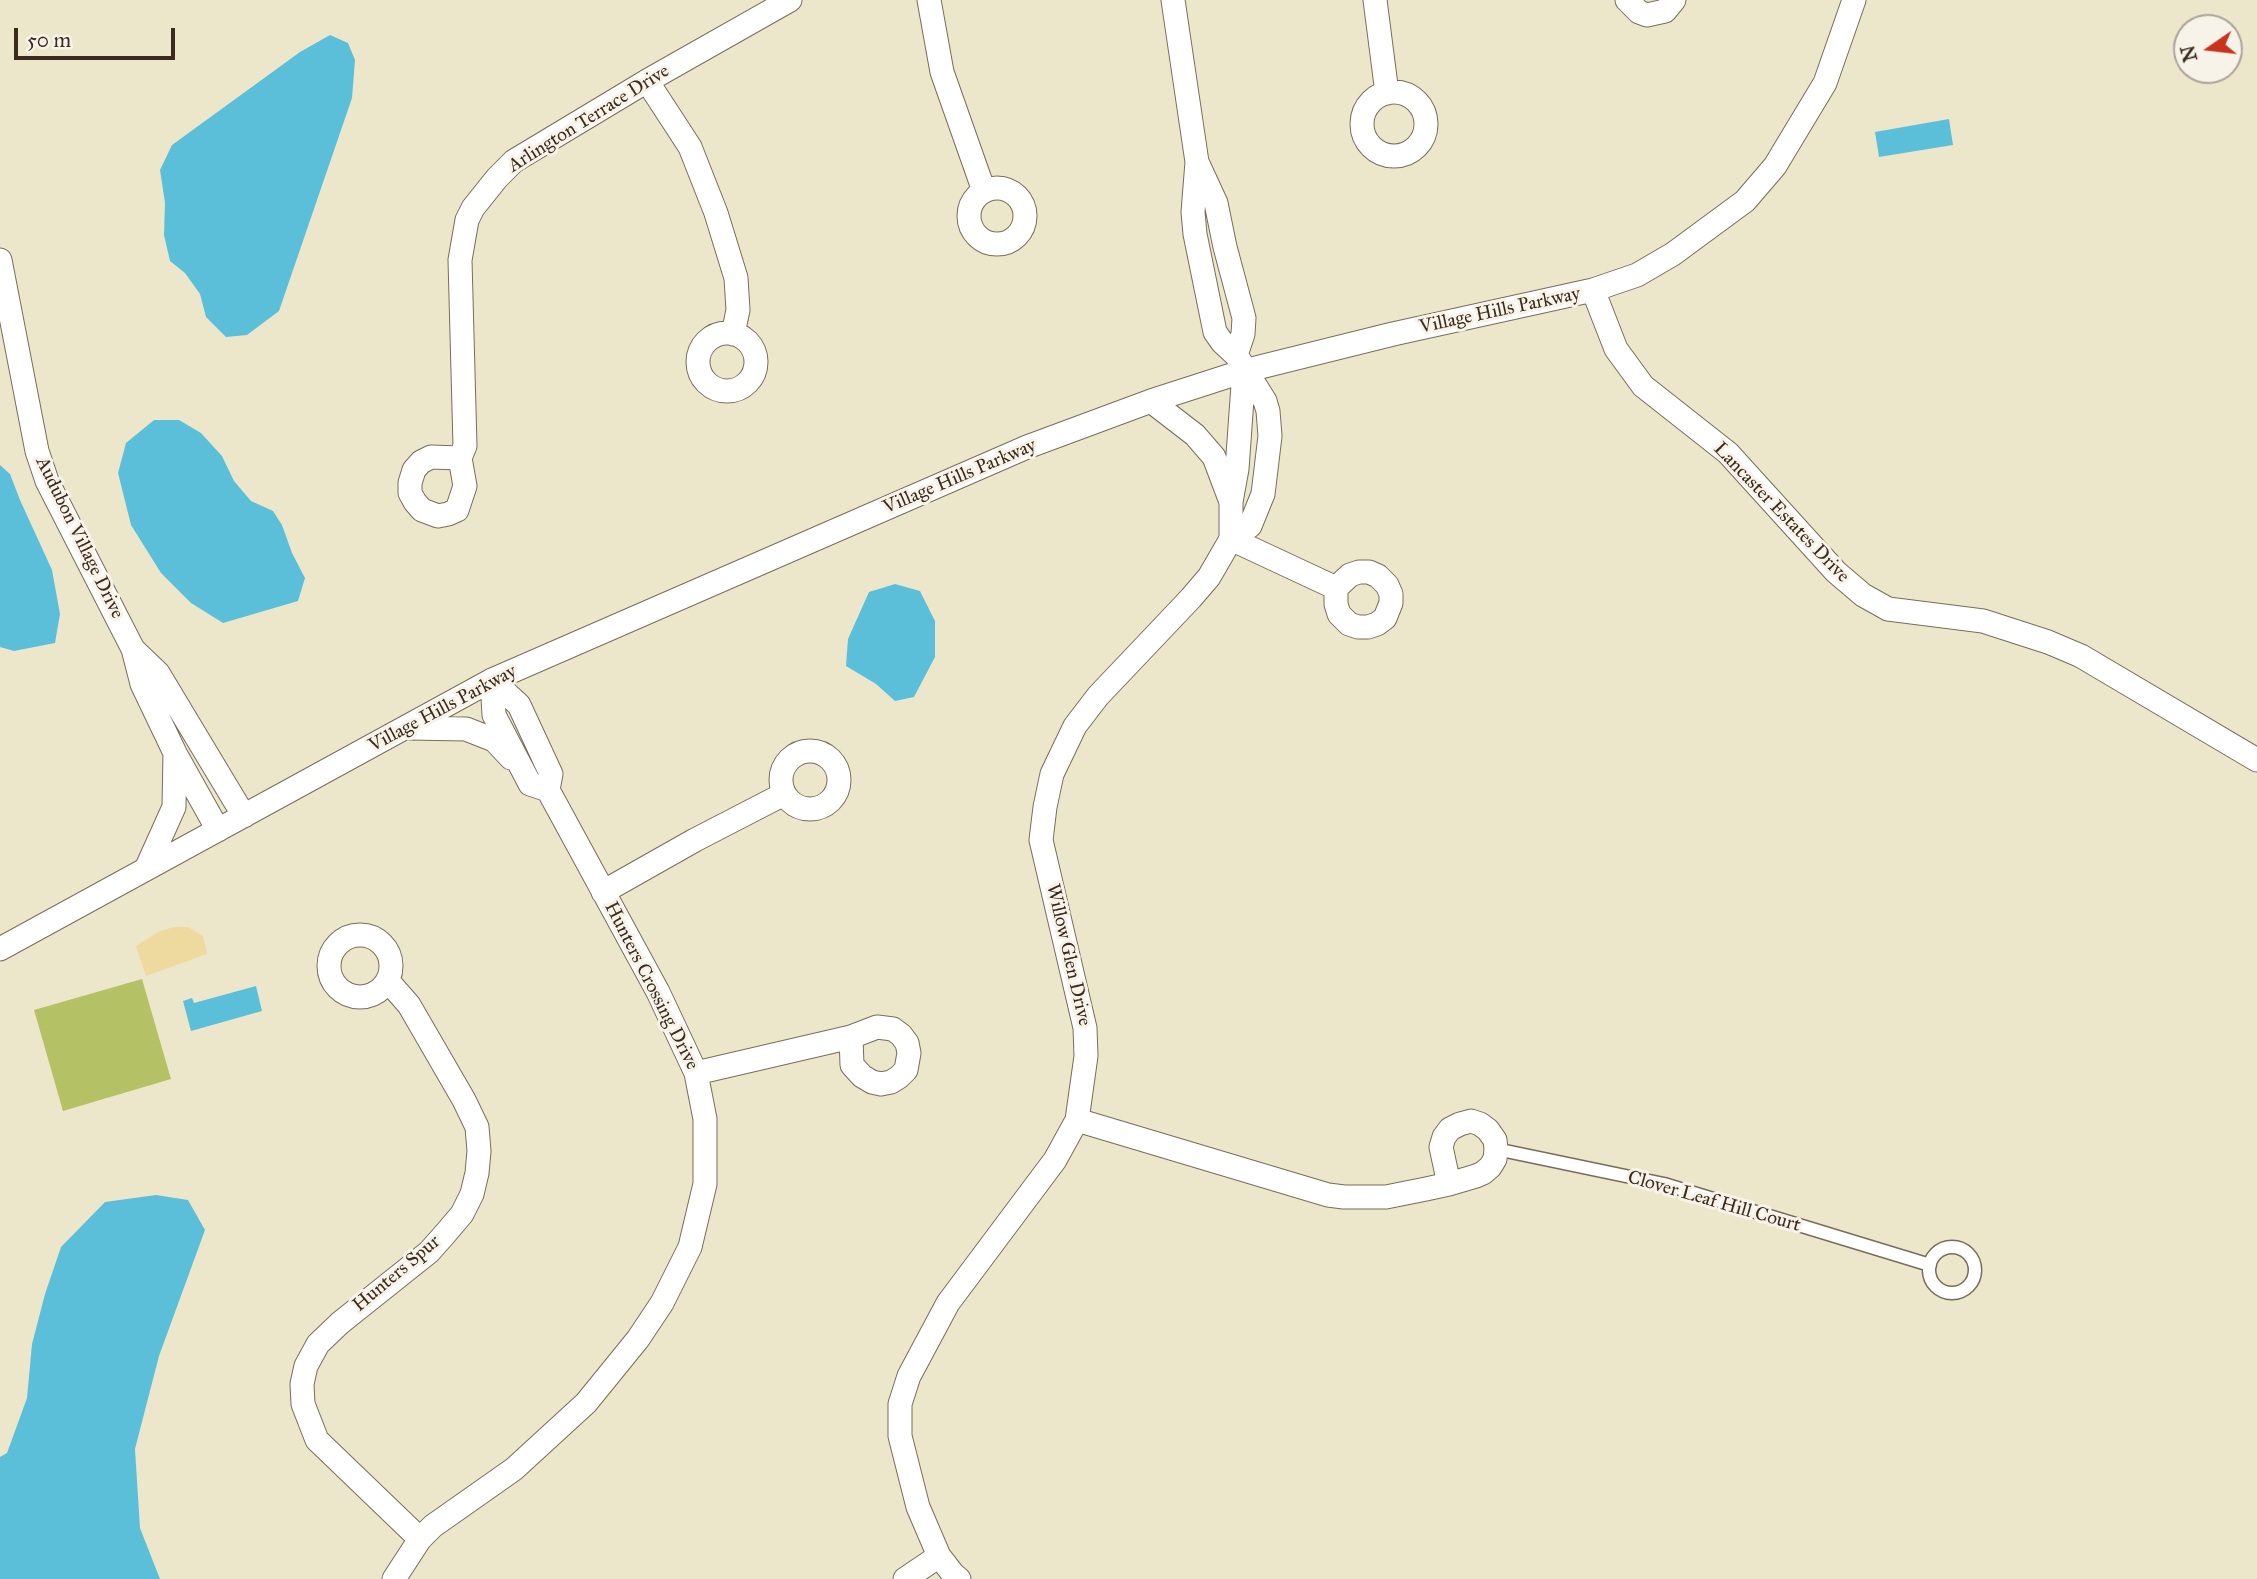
<!DOCTYPE html>
<html>
<head>
<meta charset="utf-8">
<style>
	body { margin:0 }
	#map { position:relative; width:2257px; height:1579px; overflow:hidden; background:#ece7cb; font-family:"IM FELL Great Primer",serif }
	canvas { display:block }
	.north { position:absolute; left:2173px; top:14px; width:70px; height:70px; box-sizing:border-box; background:#f7f3e8; border:2px solid #aca397; border-radius:50%; rotate:256deg; font-size:19px; font-weight:700; line-height:28px; text-align:center; color:#3b2a1e }
	.north::after { content:''; display:block; margin:auto; width:24px; height:32px; background:#c8321e; clip-path:polygon(50% 0,100% 100%,50% 72%,0 100%) }
	.scale { position:absolute; left:14px; top:28px; width:161px; height:32px; box-sizing:border-box; border:4px solid #3b2a1e; border-top:0; padding-left:9px; font-size:21px; line-height:24px; white-space:nowrap; color:#3b2a1e; -webkit-text-stroke:5px #f7f3e8; paint-order:stroke }
</style>
</head>
<body>
<div id="map">
<canvas width="2257" height="1579"></canvas>
<div class="north">N</div>
<div class="scale">50 m</div>
</div>
<script>
const ctx = document.querySelector('canvas').getContext('2d');
ctx.lineJoin = 'round';
function fillPath(path, color) {
  ctx.fillStyle = color;
  ctx.fill(path, 'evenodd');
}
function toPath(rows) {
  const path = new Path2D();
  for (const r of rows) {
    if (r.length === 3) {
      path.moveTo(r[0] + r[2], r[1]);
      path.arc(r[0], r[1], r[2], 0, 2 * Math.PI);
      continue;
    }
    path.moveTo(r[0], r[1]);
    for (let i = 2; i < r.length; i += 2) path.lineTo(r[i], r[i + 1]);
  }
  return path;
}
function strokePath(path, color, width, dash) {
  ctx.strokeStyle = color;
  ctx.lineWidth = width;
  ctx.lineCap = dash ? 'butt' : 'round';
  ctx.setLineDash(dash || []);
  ctx.stroke(path);
}
function label(font, color, halo, rows, align = 'center') {
  ctx.font = font + ' "IM FELL Great Primer",serif';
  ctx.lineWidth = 6;
  ctx.setLineDash([]);
  ctx.textBaseline = 'middle';
  ctx.strokeStyle = halo;
  ctx.fillStyle = color;
  for (const [text, x, y, turn = 0] of rows) {
    ctx.save();
    ctx.translate(x, y);
    ctx.rotate((+turn || 0) * Math.PI / 180);
    ctx.textAlign = isNaN(turn) ? turn : align;
    if (halo) ctx.strokeText(text, 0, 0);
    ctx.fillText(text, 0, 0);
    ctx.restore();
  }
}
fillPath(toPath([
	[142,979,171,1079,63,1111,34,1010]
]), '#b4c265');
fillPath(toPath([
	[174,927,188,927,203,936,207,954,146,976,136,946,160,931]
]), '#eeda9e');
fillPath(toPath([
	[330,35,348,43,355,60,352,98,279,311,247,335,226,337,206,317,200,294,185,273,170,261,164,235,165,203,160,170,172,145,300,52],
	[1949,119,1953,145,1879,157,1875,132],
	[154,420,179,420,201,433,222,456,234,481,251,501,273,511,282,525,292,553,305,578,298,601,223,623,191,603,161,573,131,525,118,473,126,443],
	[0,465,10,474,20,500,52,570,60,614,55,643,14,651,0,647],
	[895,584,920,591,935,621,935,657,914,697,895,701,876,684,846,666,848,639,869,592],
	[256,986,262,1011,191,1031,183,1001,192,998,194,1003],
	[156,1195,188,1200,205,1230,159,1356,135,1449,140,1528,160,1579,0,1579,0,1457,7,1453,27,1398,32,1344,45,1294,61,1247,105,1202]
]), '#5cbfda');
const service = toPath([
	[1496,1149,1664,1184,1930,1265],
	[1952,1270,23]
]);
const minor = toPath([
	[929,0,942,72,984,191],
	[1173,0,1197,162,1193,212,1195,234,1215,332,1222,342,1236,355,1265,401,1268,411,1270,436,1263,494,1250,526,1231,539,1336,588],
	[1375,0,1387,93],
	[1627,0,1639,12,1647,15,1665,11,1674,0],
	[647,81,690,147,716,213,736,278,738,310,733,334],
	[1394,124,32],
	[1198,164,1216,203,1225,247,1244,318,1243,334,1236,355],
	[997,216,28],
	[0,260,37,451,47,481,133,649,142,684,175,753,218,830],
	[1593,290,1616,349,1643,386,1728,453,1836,572,1863,595,1888,609,1983,621,2048,642,2081,656,2257,760],
	[727,362,29],
	[1151,401,1195,435,1214,457,1231,502],
	[460,458,431,457,421,462,414,470,410,483,410,493,415,502,422,510,438,516,448,514,457,510,465,486,460,458,465,446,460,260,467,220,473,208,497,178,514,161,647,81,790,0],
	[1359,572,1369,572,1378,576,1387,585,1391,594,1391,603,1385,618,1377,624,1368,627,1358,627,1349,624,1339,614,1336,604,1336,588,1350,575,1359,572],
	[133,649,158,673,244,816],
	[492,680,519,705,551,774,548,790],
	[408,728,466,729,494,740,511,758],
	[810,780,29],
	[147,867,174,807,175,753],
	[603,892,695,840,784,794],
	[360,966,31],
	[0,949,492,680,1027,447,1151,401,1244,371,1393,334,1593,290,1637,275,1673,254,1745,201,1775,166,1825,83,1854,0],
	[388,981,409,1005,464,1100,477,1127,479,1151,477,1173,472,1194,462,1214,445,1234,429,1252,340,1323,318,1344,306,1366,302,1384,303,1404,317,1440,420,1539],
	[696,1073,851,1037,877,1027,893,1029,901,1035,907,1043,909,1053,906,1070,899,1077,891,1082,881,1084,872,1082,862,1076,852,1065,851,1037],
	[1077,1120,1328,1195,1344,1197,1386,1197,1426,1189,1449,1184,1476,1176,1483,1173,1490,1167,1495,1159,1496,1149,1495,1140,1488,1130,1480,1124,1471,1121,1460,1124,1450,1129,1444,1137,1441,1147,1449,1184],
	[394,1579,420,1539,433,1526,514,1469,586,1403,638,1339,662,1303,690,1247,705,1184,705,1119,696,1073,658,992,548,790,530,784,494,715,492,680],
	[905,1579,939,1556],
	[959,1579,953,1574,939,1556,918,1507,900,1436,900,1404,909,1376,948,1303,1055,1160,1077,1120,1086,1056,1085,1028,1041,840,1045,807,1052,774,1075,726,1098,696,1191,598,1209,577,1231,539,1231,502,1237,469,1244,371]
]);
strokePath(service, '#796c5b', 15);
strokePath(minor, '#796c5b', 25);
strokePath(service, '#fff', 12);
strokePath(minor, '#fff', 23);
label('19px', '#3b2a1e', '#f7f3e8', [
	["Arlington Terrace Drive",589,119,-32],
	["Village Hills Parkway",1500,311,-12],
	["Village Hills Parkway",960,477,-23],
	["Lancaster Estates Drive",1781,513,46],
	["Audubon Village Drive",79,538,64],
	["Village Hills Parkway",443,709,-28],
	["Willow Glen Drive",1068,955,77],
	["Hunters Crossing Drive",651,986,63],
	["Clover Leaf Hill Court",1714,1202,16],
	["Hunters Spur",397,1274,-40]
]);
</script>
</body>
</html>
